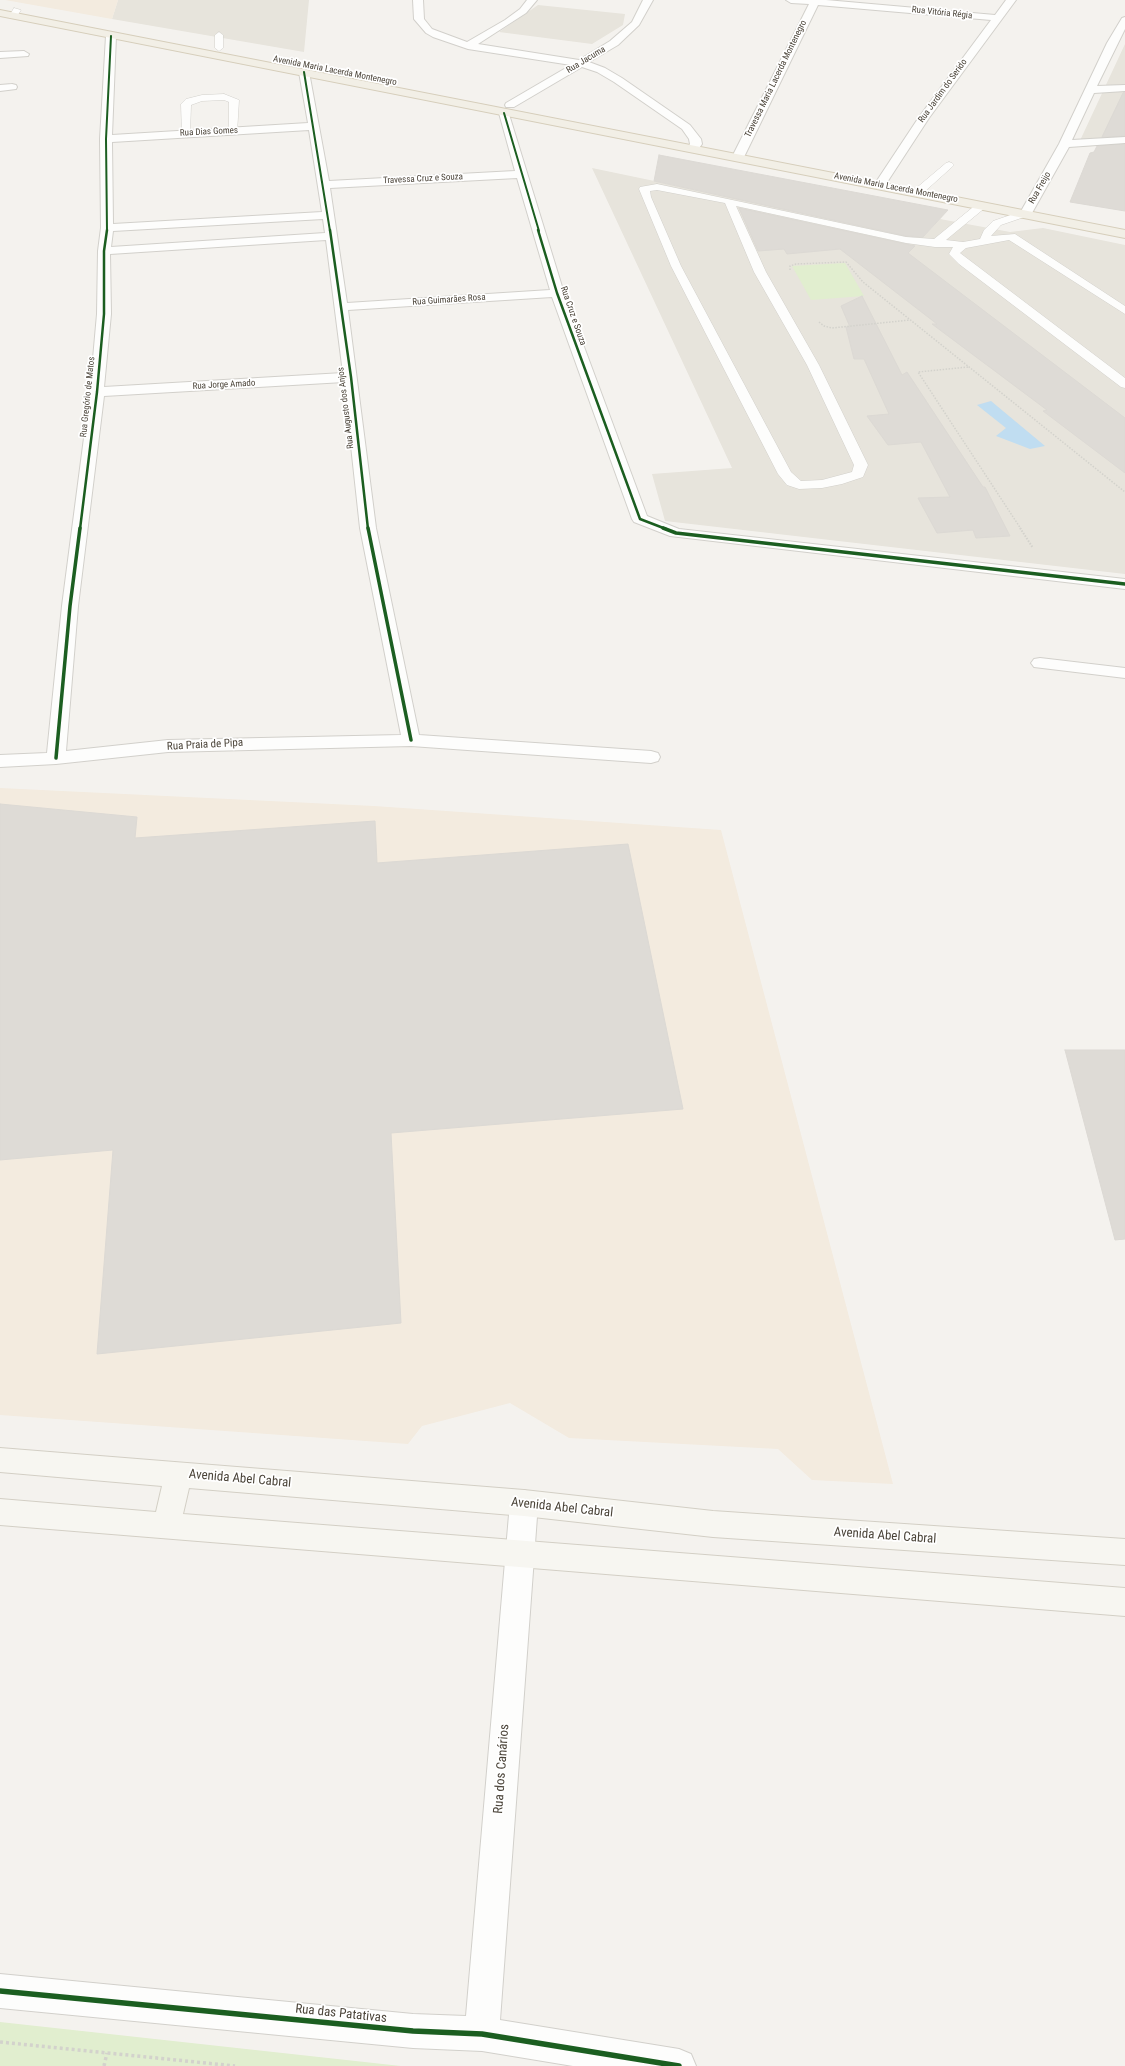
<!DOCTYPE html>
<html>
<head>
<meta charset="utf-8">
<style>
	body { margin:0 }
	canvas { display:block; background:#f4f2ee }
</style>
</head>
<body>
<canvas width="1125" height="2066"></canvas>
<script>
const ctx = document.querySelector('canvas').getContext('2d');
ctx.lineJoin = 'round';
function fillPath(path, color) {
  ctx.fillStyle = color;
  ctx.fill(path, 'evenodd');
}
function toPath(rows) {
  const path = new Path2D();
  for (const r of rows) {
    path.moveTo(r[0], r[1]);
    for (let i = 2; i < r.length; i += 2) path.lineTo(r[i], r[i + 1]);
  }
  return path;
}
function strokePath(path, color, width, dash) {
  ctx.strokeStyle = color;
  ctx.lineWidth = width;
  ctx.lineCap = dash ? 'butt' : 'round';
  ctx.setLineDash(dash || []);
  ctx.stroke(path);
}
function label(font, color, halo, rows, align = 'center') {
  ctx.font = font + ' "Roboto Condensed",sans-serif';
  ctx.lineWidth = 3.5;
  ctx.setLineDash([]);
  ctx.textBaseline = 'middle';
  ctx.strokeStyle = halo;
  ctx.fillStyle = color;
  for (const [text, x, y, turn = 0] of rows) {
    ctx.save();
    ctx.translate(x, y);
    ctx.rotate((+turn || 0) * Math.PI / 180);
    ctx.textAlign = isNaN(turn) ? turn : align;
    if (halo) ctx.strokeText(text, 0, 0);
    ctx.fillText(text, 0, 0);
    ctx.restore();
  }
}
fillPath(toPath([
	[118,0,309,0,304,52,112,19],
	[538,5,625,14,623,25,592,44,499,32],
	[1125,44,1125,144,1077,147],
	[592,168,923,237,940,219,1010,232,1043,228,1125,245,1125,574,665,521,652,474,732,468]
]), '#e7e4dc');
fillPath(toPath([
	[5,0,118,0,112,19],
	[0,788,374,806,721,830,893,1484,812,1480,778,1449,569,1438,510,1403,422,1426,408,1444,0,1415]
]), '#f3ebdf');
fillPath(toPath([
	[845,263,864,296,811,300,792,266],
	[0,2022,401,2066,0,2066]
]), '#e1eecf');
fillPath(toPath([
	[991,401,1045,446,1030,449,996,436,1006,428,977,405]
]), '#c0ddf1');
const building = toPath([
	[1125,92,1125,136,1102,137,1123,93,1125,92],
	[1125,144,1125,211,1070,202,1090,153,1094,152,1097,146,1125,144],
	[659,155,948,210,923,237,906,236,654,181,659,155],
	[739,208,915,246,908,253,1125,418,1125,473,1043,411,1047,410,932,324,937,324,840,249,787,254,784,249,758,251,739,208],
	[862,296,902,375,907,372,983,487,985,487,1010,536,976,538,973,530,937,533,918,498,950,497,921,442,888,445,867,416,889,414,864,359,854,359,846,327,850,327,841,306,862,296],
	[0,804,137,817,135,838,375,821,377,863,628,844,683,1109,391,1133,401,1323,97,1354,113,1150,0,1160,0,804],
	[1065,1050,1125,1050,1125,1239,1115,1240,1065,1050]
]);
fillPath(building, '#dedbd6');
strokePath(building, '#dcd9d4', 1);
const lane = toPath([
	[14,8,21,10,16,18,10,18,9,16,14,8],
	[219,32,223,35,223,48,219,51,215,48,215,35,219,32],
	[224,94,239,100,237,133,231,133,229,131,229,102,224,100,202,101,191,105,190,134,185,137,182,136,181,104,186,99,202,95,224,94],
	[949,162,952,163,954,165,952,167,922,194,914,194,913,192,914,190,946,163,949,162],
	[657,184,906,237,934,239,978,203,986,203,987,205,986,207,946,240,963,242,980,239,984,230,993,221,1022,211,1030,211,1031,213,1030,215,1001,225,991,236,1015,234,1125,306,1125,314,1009,240,966,248,960,253,1125,378,1125,388,1121,387,959,264,949,254,953,247,935,247,906,243,736,206,766,272,819,365,868,465,863,477,842,484,822,488,799,489,787,485,778,474,671,266,639,189,640,187,657,184],
	[657,190,725,203,754,272,807,365,854,465,852,472,822,480,801,481,791,472,681,266,651,197,650,191,657,190]
]);
const street = toPath([
	[413,0,423,0,424,19,432,29,467,42,505,20,520,9,527,0,537,0,526,13,478,44,579,60,610,41,632,22,643,0,653,0,639,25,618,45,589,62,605,68,622,78,690,125,701,139,702,144,697,151,689,151,687,149,690,144,689,139,682,129,614,82,597,72,582,67,514,107,506,107,505,105,506,103,571,65,468,49,433,37,426,33,414,19,413,0],
	[786,0,826,0,995,15,1006,0,1016,0,929,118,884,187,880,189,874,185,919,117,991,20,818,5,744,157,738,160,734,159,732,157,809,4,791,3,786,0],
	[1125,17,1125,29,1097,86,1125,85,1125,91,1094,93,1072,140,1125,137,1125,143,1069,147,1032,213,1026,217,1022,216,1020,213,1059,144,1107,43,1122,18,1125,17],
	[111,33,116,36,112,135,308,123,299,72,304,69,309,72,329,181,515,171,499,113,500,111,508,111,564,293,647,516,679,529,1125,579,1125,589,670,536,634,522,632,519,552,297,348,310,376,528,419,735,651,751,658,753,660,757,658,761,651,763,411,746,168,752,56,764,0,767,0,755,47,753,62,606,90,392,97,314,98,251,101,228,100,139,106,36,111,33],
	[309,130,322,212,113,224,112,142,309,130],
	[517,178,550,290,347,303,330,188,517,178],
	[323,219,325,233,111,247,113,231,323,219],
	[326,240,343,373,104,387,111,314,110,254,326,240],
	[344,382,360,528,401,735,168,740,66,751,78,606,104,396,344,382],
	[24,51,29,54,28,56,0,58,0,52,24,51],
	[12,84,16,85,17,87,16,89,0,91,0,85,12,84],
	[1040,658,1125,668,1125,678,1034,667,1031,663,1034,659,1040,658],
	[524,1490,534,1494,538,1503,500,2020,679,2049,691,2054,696,2066,573,2066,482,2051,413,2048,0,2008,0,1974,413,2014,466,2016,510,1503,514,1494,524,1490]
]);
const secondary = toPath([
	[0,1448,524,1490,713,1511,1125,1539,1125,1565,713,1537,524,1516,189,1488,183,1514,1125,1588,1125,1616,0,1525,0,1499,156,1512,162,1486,0,1472,0,1448]
]);
const primary = toPath([
	[0,10,1125,230,1125,238,0,16,0,10]
]);
strokePath(lane, '#d2d0cb', 1);
strokePath(street, '#d2d0cb', 2);
strokePath(secondary, '#d3cfc5', 2);
strokePath(primary, '#d6cebb', 2);
strokePath(toPath([
	[790,270,790,266,796,264,846,262,863,282,1125,492],
	[819,322,824,326,832,328,910,320],
	[968,367,918,372,1021,529]
]), '#d3d2cc', 1.5, [1.5, 1.5]);
strokePath(toPath([
	[1020,528,1033,548]
]), '#d3d2cc', 2, [1.5, 1.5]);
strokePath(toPath([
	[0,2042,235,2066],
	[104,2066,107,2053]
]), '#d3d2cc', 3.5, [3, 3]);
fillPath(lane, '#fdfdfc');
fillPath(street, '#fdfdfc');
fillPath(secondary, '#f7f6f1');
fillPath(primary, '#f2efe6');
strokePath(toPath([
	[304,72,330,231],
	[504,113,539,231],
	[107,231,106,139,111,36]
]), '#1b5e20', 2);
strokePath(toPath([
	[330,230,351,377,368,529],
	[538,230,557,293,640,519,666,529],
	[80,529,97,392,104,314,104,251,107,230]
]), '#1b5e20', 2.5);
strokePath(toPath([
	[368,528,411,740],
	[663,528,676,533,1125,584],
	[56,758,70,606,80,528]
]), '#1b5e20', 3.5);
strokePath(toPath([
	[0,1991,413,2031,482,2034,679,2066]
]), '#1b5e20', 5.5);
label('9px', '#4b4439', '#fff', [
	["Rua Vitória Régia",942,13,6],
	["Rua Jacuma",586,60,-31],
	["Avenida Maria Lacerda Montenegro",335,71,11],
	["Travessa Maria Lacerda Montenegro",776,79,-64],
	["Rua Jardim do Serido",943,91,-54],
	["Rua Dias Gomes",209,132,-3],
	["Travessa Cruz e Souza",423,179,-3],
	["Avenida Maria Lacerda Montenegro",896,188,11],
	["Rua Freijo",1040,188,-60],
	["Rua Guimarães Rosa",449,300,-4],
	["Rua Cruz e Souza",573,316,71],
	["Rua Jorge Amado",224,385,-3],
	["Rua Gregório de Matos",88,397,-84],
	["Rua Augusto dos Anjos",346,408,-97]
]);
label('11px', '#4b4439', '#fff', [
	["Rua Praia de Pipa",205,745,-3]
]);
label('13px', '#4b4439', '#fff', [
	["Avenida Abel Cabral",240,1479,5],
	["Avenida Abel Cabral",562,1508,6],
	["Avenida Abel Cabral",885,1536,4],
	["Rua dos Canários",502,1769,-86],
	["Rua das Patativas",341,2014,6]
]);
</script>
</body>
</html>
